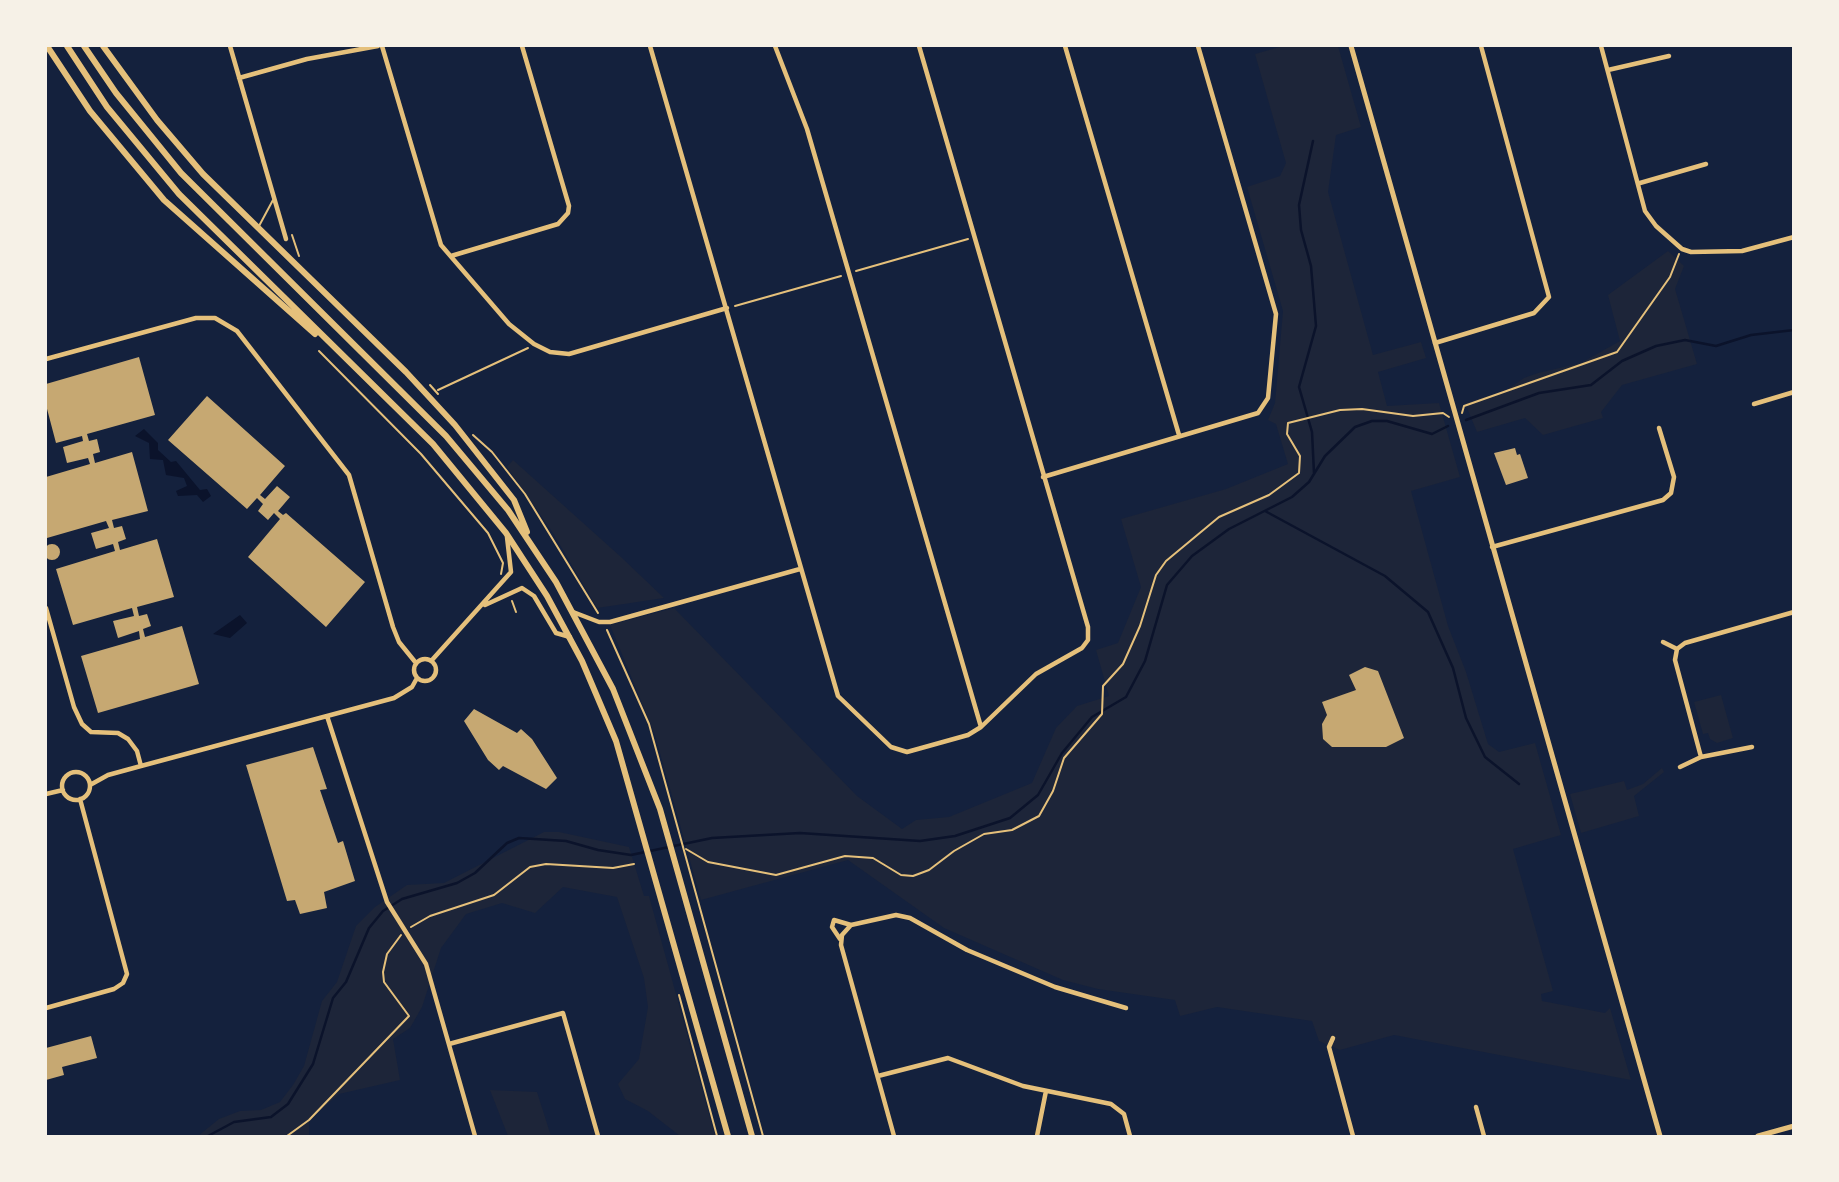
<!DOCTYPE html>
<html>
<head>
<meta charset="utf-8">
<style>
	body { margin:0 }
	#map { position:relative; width:1839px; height:1182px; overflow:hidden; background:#14213d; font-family:Quicksand,sans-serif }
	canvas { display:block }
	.frame { position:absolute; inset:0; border:47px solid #f6f1e7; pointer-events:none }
</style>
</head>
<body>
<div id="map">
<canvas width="1839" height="1182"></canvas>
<div class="frame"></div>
</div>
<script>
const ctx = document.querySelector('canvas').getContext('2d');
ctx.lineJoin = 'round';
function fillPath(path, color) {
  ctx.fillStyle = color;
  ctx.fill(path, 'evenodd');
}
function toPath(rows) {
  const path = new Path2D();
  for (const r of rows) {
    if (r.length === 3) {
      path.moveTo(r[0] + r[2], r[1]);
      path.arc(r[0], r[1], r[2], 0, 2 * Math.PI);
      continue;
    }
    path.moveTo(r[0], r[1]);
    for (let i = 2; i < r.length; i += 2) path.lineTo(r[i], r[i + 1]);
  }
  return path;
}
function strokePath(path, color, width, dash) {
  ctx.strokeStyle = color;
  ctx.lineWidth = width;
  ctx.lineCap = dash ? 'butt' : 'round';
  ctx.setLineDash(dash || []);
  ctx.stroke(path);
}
fillPath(toPath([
	[1283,46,1338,46,1361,127,1336,135,1328,192,1373,355,1421,342,1426,358,1378,372,1387,406,1439,403,1460,477,1411,491,1448,626,1466,672,1488,744,1499,752,1535,743,1561,835,1513,849,1553,991,1541,994,1542,1001,1605,1013,1610,1008,1631,1080,1394,1035,1340,1050,1319,1041,1312,1021,1217,1007,1180,1016,1175,1000,1098,989,1063,980,944,928,848,860,701,900,655,735,610,625,674,608,857,796,902,829,916,820,949,817,1032,783,1056,728,1077,706,1109,696,1096,650,1118,643,1141,587,1121,519,1226,489,1288,464,1276,424,1268,420,1275,403,1283,311,1247,187,1280,176,1286,163,1255,54],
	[1668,251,1684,266,1675,289,1697,364,1622,385,1601,412,1603,418,1543,435,1525,418,1477,432,1465,403,1505,391,1524,378,1538,373,1581,363,1620,341,1608,295],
	[513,460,621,557,664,598,597,608,553,533,507,467],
	[1721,695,1733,738,1717,743,1710,739,1708,733,1703,734,1694,702],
	[1662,768,1664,772,1634,796,1639,816,1581,833,1570,794,1624,781,1627,790,1643,784],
	[544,832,559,832,629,847,644,896,649,896,715,1136,680,1136,648,1111,625,1099,618,1084,639,1059,648,1007,644,978,617,897,563,887,535,913,502,903,466,914,441,948,422,1007,410,1028,393,1039,400,1080,339,1094,309,1120,309,1136,198,1136,219,1119,240,1111,261,1110,280,1102,293,1085,304,1066,322,1001,337,982,356,926,375,907,407,885,444,883],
	[490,1090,537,1092,551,1136,508,1136]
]), '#1d2539');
fillPath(toPath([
	[144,429,158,443,158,450,171,462,176,461,200,490,207,489,211,496,203,502,197,495,178,496,176,491,187,486,184,478,166,475,163,460,150,459,149,443,135,436],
	[240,615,247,623,230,638,213,634]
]), '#0b132b');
strokePath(toPath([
	[1313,141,1299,205,1301,230,1311,266,1316,326,1299,387,1312,432,1314,473],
	[1466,420,1539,393,1591,385,1622,361,1656,346,1685,340,1716,346,1751,335,1794,330],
	[1265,511,1385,576,1428,612,1453,668,1466,718,1485,757,1519,784],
	[208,1136,234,1122,271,1117,288,1104,313,1064,333,998,346,982,369,928,383,911,402,899,457,883,475,873,507,843,519,838,566,841,598,850,631,855,712,838,800,833,920,841,955,836,1010,818,1038,795,1062,753,1092,717,1126,697,1145,661,1167,585,1192,556,1229,529,1292,497,1309,482,1325,456,1355,427,1372,421,1387,421,1432,434,1448,426]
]), '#0b132b', 2.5);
fillPath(toPath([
	[139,357,155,415,87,434,89,441,97,439,100,452,93,454,95,463,132,452,148,511,112,520,114,528,122,526,126,539,118,542,120,550,157,539,174,597,137,607,139,616,147,614,151,626,143,629,145,637,182,626,199,684,98,713,81,656,140,639,139,631,118,638,113,621,134,616,132,608,73,625,56,569,115,551,113,544,96,549,91,533,109,528,106,521,47,538,46,477,90,464,88,458,67,463,63,447,83,441,82,436,56,443,46,405,46,384],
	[207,396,285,466,260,495,265,499,277,486,290,497,278,511,283,515,286,513,365,582,326,627,248,557,280,519,274,513,268,520,258,511,263,504,257,498,247,509,168,440],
	[1515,448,1517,455,1520,454,1528,478,1506,485,1494,453],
	[52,552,8],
	[1365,667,1378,671,1404,738,1386,747,1332,747,1323,739,1322,724,1327,715,1322,702,1356,690,1349,675],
	[474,709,517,733,521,729,532,739,557,778,546,789,503,766,499,770,488,760,464,721],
	[313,747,327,789,320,790,338,843,343,841,355,881,324,892,327,908,300,914,295,900,287,901,246,765],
	[91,1036,97,1058,62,1067,64,1075,46,1080,46,1048]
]), '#c6a872');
strokePath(toPath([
	[292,235,299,256],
	[856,271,968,239],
	[735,306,841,276],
	[319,351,421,454,488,533,503,563,501,574],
	[430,385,438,394],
	[438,390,528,348],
	[1462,413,1464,406,1617,352,1670,277,1679,254],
	[473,435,492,452,525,494,598,613],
	[512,601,516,612],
	[607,630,649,724,763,1136],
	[686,849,708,862,776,875,845,856,873,858,901,875,913,876,929,870,954,851,984,834,1012,830,1039,816,1053,791,1064,758,1102,714,1103,686,1123,664,1140,626,1156,575,1166,561,1219,517,1269,495,1299,473,1300,456,1287,434,1288,423,1340,410,1362,409,1413,416,1443,413,1449,417],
	[411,927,430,916,494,895,530,867,546,864,613,868,634,864],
	[679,995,717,1136],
	[264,1136,287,1136,309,1120,409,1016,384,982,383,972,387,954,401,935]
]), '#e5c07b', 2);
strokePath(toPath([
	[259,226,273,200]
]), '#e5c07b', 2);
strokePath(toPath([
	[230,46,286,239],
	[382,46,441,245,509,324,534,344,550,352,569,354,727,308],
	[650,46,838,696,891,747,907,752,968,735,981,727,1036,674,1082,648,1088,640,1088,627,919,46],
	[775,46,807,129,981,727],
	[1065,46,1179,435],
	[1601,46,1645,211,1656,226,1682,249,1691,252,1742,251,1794,237],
	[1608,70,1669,56],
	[239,78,307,59,378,46],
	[1640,183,1706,164],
	[451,256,558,224,568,213,569,206,522,46],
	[1435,343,1534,313,1549,297,1481,46],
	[46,359,196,318,215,318,237,331,349,475,393,627,399,642,416,663],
	[1754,404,1794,392],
	[1043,477,1258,413,1268,398,1276,314,1198,46],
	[1492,547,1663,500,1671,493,1674,477,1659,428],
	[485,605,522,588,534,596,556,633,570,637],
	[46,608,74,707,82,724,91,732,118,733,128,739,137,751,141,766],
	[573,612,599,622,610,622,800,569],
	[1663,642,1677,649],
	[425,670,11],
	[432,660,511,572,507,537],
	[327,716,387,902,426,964,475,1136],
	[1701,757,1675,660,1677,649,1685,643,1794,612],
	[1680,767,1701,757,1752,747],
	[76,786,14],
	[90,785,108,775,141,766,394,698,412,687,417,678],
	[46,794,63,790],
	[840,939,832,927,834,920,851,925],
	[46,1008,114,989,123,983,127,974,80,799],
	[1333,1038,1329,1047,1353,1136],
	[449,1044,563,1013,598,1136],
	[878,1076,948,1058,1023,1086,1111,1104,1124,1114,1130,1136],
	[1476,1107,1484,1136],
	[894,1136,841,945,842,935,851,925,896,915,910,918,967,950,1055,987,1126,1008],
	[1037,1136,1046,1091]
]), '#e5c07b', 4.5);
strokePath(toPath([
	[1351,46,1660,1136],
	[1758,1136,1794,1126]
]), '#e5c07b', 5);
strokePath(toPath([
	[47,46,90,111,164,200,315,334],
	[67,46,107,107,179,194,433,444,506,533,547,596,582,661,616,741,728,1136],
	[84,46,116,93,181,173,446,436,508,510,556,582,613,689,660,809,752,1136],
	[103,46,157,120,203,174,406,372,455,425,514,500,527,532]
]), '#e5c07b', 6);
</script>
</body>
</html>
